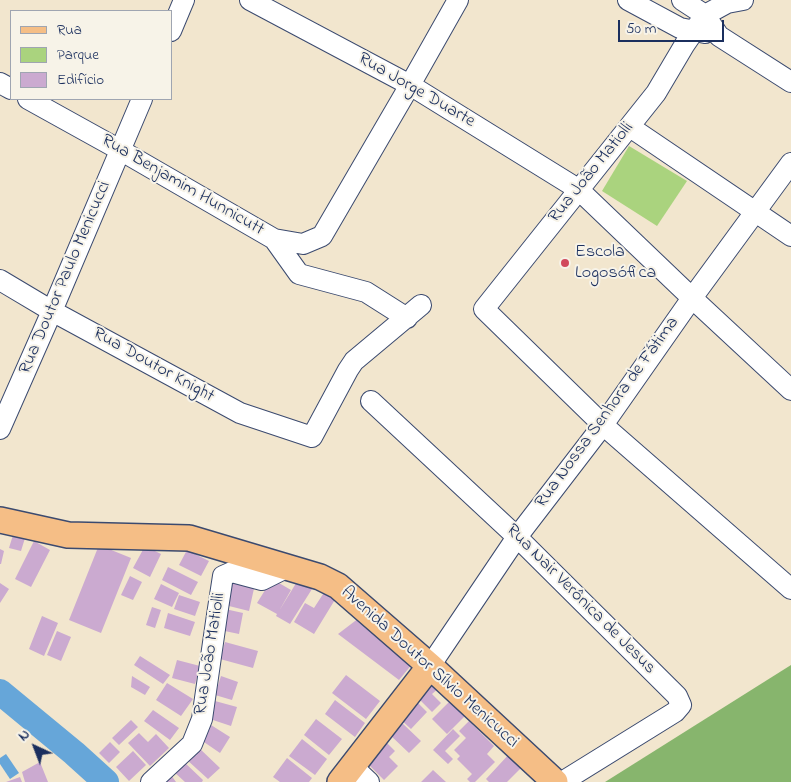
<!DOCTYPE html>
<html>
<head>
<meta charset="utf-8">
<style>
	body { margin:0 }
	#map { position:relative; width:791px; height:782px; overflow:hidden; background:#f2e6ce; font-family:"Indie Flower",sans-serif }
	canvas { display:block }
	.legend { position:absolute; left:10px; top:10px; width:162px; height:90px; box-sizing:border-box; background:#f7f3e8; border:1px solid #9fa5b1; margin:0; padding:6px 9px; list-style:none; font-size:15px; color:#1b2f5e }
	.legend li { display:flex; align-items:center; gap:10px; height:25px }
	.legend b { width:25px; border:1px solid #9fa5b1 }
	.north { position:absolute; left:10px; top:722px; width:50px; height:50px; -webkit-text-stroke:4px #f7f3e8; paint-order:stroke; rotate:317deg; font-size:14px; font-weight:700; line-height:20px; text-align:center; color:#1b2f5e }
	.north::after { content:''; display:block; margin:auto; width:18px; height:22px; background:#1b2f5e; clip-path:polygon(50% 0,100% 100%,50% 72%,0 100%) }
	.scale { position:absolute; left:618px; top:20px; width:106px; height:22px; box-sizing:border-box; border:2px solid #1b2f5e; border-top:0; padding-left:6px; font-size:15px; line-height:18px; white-space:nowrap; color:#1b2f5e; -webkit-text-stroke:4px #f7f3e8; paint-order:stroke }
</style>
</head>
<body>
<div id="map">
<canvas width="791" height="782"></canvas>
<ul class="legend">
<li><b style="height:6px;background:#f5be86"></b>Rua</li>
<li><b style="height:14px;background:#aad37e"></b>Parque</li>
<li><b style="height:14px;background:#cbaad0"></b>Edifício</li>
</ul>
<div class="north">N</div>
<div class="scale">50 m</div>
</div>
<script>
const ctx = document.querySelector('canvas').getContext('2d');
ctx.lineJoin = 'round';
function fillPath(path, color) {
  ctx.fillStyle = color;
  ctx.fill(path, 'evenodd');
}
function toPath(rows) {
  const path = new Path2D();
  for (const r of rows) {
    path.moveTo(r[0], r[1]);
    for (let i = 2; i < r.length; i += 2) path.lineTo(r[i], r[i + 1]);
  }
  return path;
}
function strokePath(path, color, width, dash) {
  ctx.strokeStyle = color;
  ctx.lineWidth = width;
  ctx.lineCap = dash ? 'butt' : 'round';
  ctx.setLineDash(dash || []);
  ctx.stroke(path);
}
function label(font, color, halo, rows, align = 'center') {
  ctx.font = font + ' "Indie Flower",sans-serif';
  ctx.lineWidth = 4;
  ctx.setLineDash([]);
  ctx.textBaseline = 'middle';
  ctx.strokeStyle = halo;
  ctx.fillStyle = color;
  for (const [text, x, y, turn = 0] of rows) {
    ctx.save();
    ctx.translate(x, y);
    ctx.rotate((+turn || 0) * Math.PI / 180);
    ctx.textAlign = isNaN(turn) ? turn : align;
    if (halo) ctx.strokeText(text, 0, 0);
    ctx.fillText(text, 0, 0);
    ctx.restore();
  }
}
fillPath(toPath([
	[629,146,687,181,657,226,602,191]
]), '#aad37e');
fillPath(toPath([
	[791,665,791,782,605,782]
]), '#87b56d');
fillPath(toPath([
	[6,754,19,773,10,779,0,764,0,758]
]), '#66a6d9');
strokePath(toPath([
	[0,692,74,753,106,782]
]), '#66a6d9', 26);
fillPath(toPath([
	[13,535,25,538,21,551,9,548],
	[34,541,50,550,31,587,15,579],
	[99,545,131,558,101,633,69,620],
	[145,546,161,554,150,577,133,568],
	[0,549,4,551,1,564,0,564],
	[187,550,209,561,201,576,179,565],
	[168,567,198,582,191,595,162,580],
	[232,575,255,584,249,611,225,605],
	[130,576,142,582,133,600,121,595],
	[272,579,291,590,279,611,298,580,312,589,290,624,276,616,277,614,257,603],
	[0,583,9,589,0,603],
	[161,584,179,593,172,607,154,599],
	[325,591,336,598,314,634,294,622,305,603,314,608],
	[179,595,200,602,195,616,174,609],
	[152,607,161,610,155,628,146,625],
	[225,609,243,613,239,634,220,630],
	[168,613,195,622,190,636,164,628],
	[42,616,58,623,44,656,29,649],
	[359,618,413,663,399,680,338,634],
	[57,631,71,637,61,661,47,655],
	[225,642,258,651,253,668,220,659],
	[140,656,170,675,163,684,134,665],
	[177,660,200,666,195,684,172,678],
	[346,675,380,701,366,719,332,693],
	[132,676,150,687,145,695,131,687],
	[221,676,238,682,232,700,215,695],
	[429,681,440,687,432,694,441,703,432,712,415,695],
	[167,683,193,699,181,716,156,700],
	[335,700,365,723,355,737,325,714],
	[215,701,237,707,231,726,210,719],
	[416,701,427,712,411,729,399,718],
	[450,701,465,716,447,734,432,719],
	[153,710,179,728,170,740,144,721],
	[316,719,342,739,329,755,304,735],
	[131,720,138,727,119,745,112,738],
	[469,721,494,746,487,754,495,762,475,782,470,782,467,779,472,774,457,759,460,756,454,750,466,738,459,731],
	[401,722,421,741,409,753,389,734],
	[211,725,230,737,220,753,201,740],
	[453,729,460,736,445,751,453,759,448,764,433,750],
	[139,733,148,742,156,734,169,748,150,766,128,743],
	[302,739,327,759,315,775,289,756],
	[384,740,395,751,389,757,398,766,384,780,364,760],
	[110,742,120,752,109,763,99,753],
	[198,747,220,768,208,779,186,759],
	[133,751,146,765,129,781,116,767],
	[511,752,524,765,507,782,489,782,486,779],
	[287,758,312,778,309,782,280,782,273,777],
	[183,761,203,780,202,782,185,782,173,771],
	[40,762,48,782,25,782,22,772],
	[433,770,446,782,421,782],
	[171,775,176,782,163,782],
	[20,777,22,782,6,782]
]), '#cbaad0');
const minor = toPath([
	[250,0,410,85,578,189,692,298,791,390],
	[628,0,680,28,705,33],
	[682,0,705,15,719,36,791,82],
	[743,0,727,3,705,15,685,44,656,93,484,309,603,425,791,589],
	[171,31,184,0],
	[0,83,11,89],
	[28,99,120,150,274,239,299,274,366,292,407,318],
	[630,127,791,236],
	[274,239,303,244,322,236,410,85,458,0],
	[0,280,52,311,240,413,312,437,348,370,354,361,421,305],
	[371,401,517,537,677,696,681,705,675,712,562,782],
	[0,429,52,311,142,99],
	[430,666,517,537,603,425,692,298,791,163],
	[352,766,369,782],
	[151,782,192,744,202,719,217,615,223,576,232,572,262,580,288,567]
]);
const major = toPath([
	[0,520,68,535,189,538,320,577,338,586,430,666,555,782],
	[340,782,430,666]
]);
strokePath(minor, '#3b4a6f', 22);
strokePath(major, '#3b4a6f', 28);
strokePath(minor, '#fff', 20);
strokePath(major, '#f5be86', 25);
for (const [x, y, r, color] of [
	[565,263,5,"#d1495b"]
]) {
  const dot = new Path2D();
  dot.arc(x, y, r, 0, 2 * Math.PI);
  ctx.fillStyle = color;
  ctx.fill(dot);
  strokePath(dot, '#f7f3e8', 2);
}
label('18px', '#1b2f5e', '#f7f3e8', [
	["Rua Jorge Duarte",416,91,30],
	["Rua João Matiolli",592,173,-51],
	["Rua Benjamim Hunnicutt",182,186,30],
	["Rua Doutor Paulo Menicucci",66,278,-67],
	["Rua Doutor Knight",153,366,29],
	["Rua Nossa Senhora de Fátima",608,413,-54],
	["Rua Nair Verônica de Jesus",580,600,45],
	["Rua João Matiolli",211,654,-81],
	["Avenida Doutor Sílvio Menicucci",429,668,42]
]);
label('18px', '#1b2f5e', '#f7f3e8', [
	["Escola",575,253],
	["Logosófica",575,274]
], 'left');
</script>
</body>
</html>
